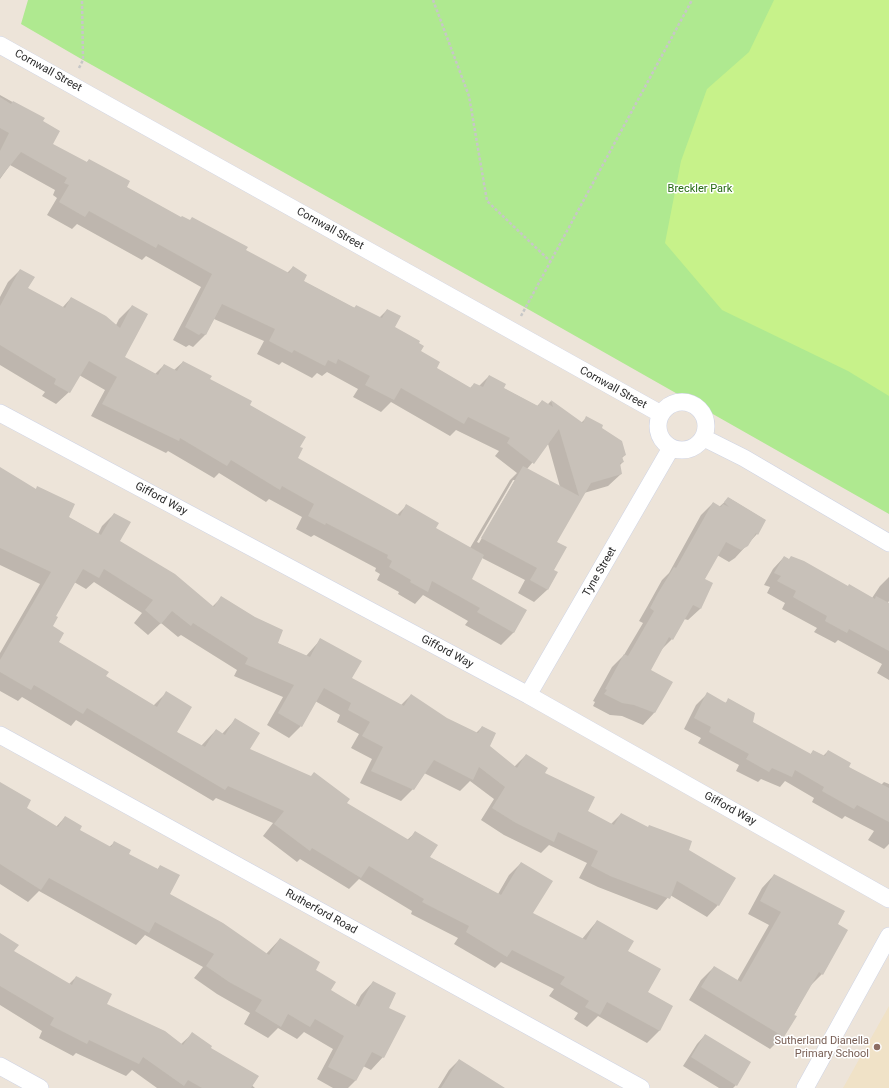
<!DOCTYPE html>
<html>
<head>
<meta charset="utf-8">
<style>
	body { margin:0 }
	canvas { display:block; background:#ede4d9 }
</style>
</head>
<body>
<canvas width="889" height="1088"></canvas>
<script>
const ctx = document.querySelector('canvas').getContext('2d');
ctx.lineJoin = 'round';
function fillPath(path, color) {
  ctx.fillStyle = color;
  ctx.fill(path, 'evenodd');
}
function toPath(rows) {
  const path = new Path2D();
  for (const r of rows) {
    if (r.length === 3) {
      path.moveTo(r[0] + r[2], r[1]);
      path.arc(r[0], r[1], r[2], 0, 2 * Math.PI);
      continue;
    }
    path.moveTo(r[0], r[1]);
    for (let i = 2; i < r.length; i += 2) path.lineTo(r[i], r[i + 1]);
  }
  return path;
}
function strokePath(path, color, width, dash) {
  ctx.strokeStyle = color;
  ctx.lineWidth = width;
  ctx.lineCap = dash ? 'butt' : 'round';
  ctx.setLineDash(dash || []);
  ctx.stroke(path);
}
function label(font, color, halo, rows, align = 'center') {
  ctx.font = font + ' Roboto,sans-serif';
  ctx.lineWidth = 3;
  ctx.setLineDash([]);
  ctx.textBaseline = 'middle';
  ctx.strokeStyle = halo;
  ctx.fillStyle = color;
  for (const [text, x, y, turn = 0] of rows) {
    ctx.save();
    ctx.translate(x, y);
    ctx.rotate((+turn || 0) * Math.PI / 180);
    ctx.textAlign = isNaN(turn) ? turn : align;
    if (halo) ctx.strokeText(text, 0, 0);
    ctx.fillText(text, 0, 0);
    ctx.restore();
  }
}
fillPath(toPath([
	[889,1006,889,1088,843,1088]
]), '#f0e2c7');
fillPath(toPath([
	[28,0,889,0,889,514,526,308,83,60,21,24]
]), '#afe990');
fillPath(toPath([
	[774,0,889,0,889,396,848,371,722,310,665,243,681,161,707,89,749,52]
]), '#c7f28a');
fillPath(toPath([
	[0,95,43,119,41,122,51,144,86,163,89,160,126,187,180,218,287,273,293,267,303,281,354,308,356,306,379,318,387,310,394,327,418,344,420,352,435,368,470,388,474,384,479,386,489,376,503,388,537,406,542,401,547,405,551,401,581,423,587,417,601,428,625,455,622,458,623,462,619,466,621,474,608,486,584,493,555,542,553,570,556,572,547,590,534,602,518,593,525,580,482,558,471,579,514,632,501,645,465,625,468,621,423,595,415,604,398,594,399,592,377,580,380,574,375,571,376,568,314,535,311,537,296,529,302,517,269,499,266,502,219,473,214,478,168,451,166,453,91,416,105,390,79,375,69,392,56,404,42,396,45,392,0,365,0,297,8,282,20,270,27,288,62,308,71,298,116,325,119,319,132,306,123,357,155,374,164,365,174,370,183,362,248,406,299,447,296,458,397,515,406,506,435,529,470,548,510,480,517,473,495,456,499,451,456,430,450,436,391,402,381,412,353,397,358,389,327,372,322,376,317,373,312,378,282,362,279,365,257,354,264,341,214,319,205,335,193,347,189,345,186,347,173,340,201,287,146,256,142,260,77,224,72,229,47,215,57,198,53,195,55,190,10,165,0,179],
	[548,444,560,487,527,469],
	[513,480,515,480,479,543,477,542],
	[0,468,35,490,38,487,68,517,98,534,102,526,114,514,119,541,212,607,221,598,277,643,306,656,321,639,350,679,401,705,411,695,446,719,476,733,482,727,488,746,514,767,526,755,544,774,587,812,611,824,621,814,688,850,718,905,707,917,670,895,657,910,598,887,579,878,587,863,549,845,541,853,504,835,481,820,494,799,470,781,460,791,424,773,413,789,401,801,360,783,372,759,351,748,359,734,337,722,340,715,315,701,301,726,289,738,267,725,283,697,234,676,237,670,181,635,178,637,161,623,148,635,134,623,142,613,94,582,86,589,74,582,54,617,51,626,57,643,105,676,153,706,166,693,176,732,201,746,216,730,222,734,235,720,248,750,345,803,407,840,415,833,429,857,498,894,509,875,521,863,532,914,582,939,597,921,626,951,646,992,672,1007,659,1031,647,1043,598,1016,587,1027,574,1019,578,1013,549,996,554,989,501,962,495,968,454,944,458,938,411,914,412,911,359,879,349,889,300,859,297,862,263,836,273,823,216,798,213,801,76,720,71,726,22,697,18,701,0,691,0,653,40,584,0,565],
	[729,498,765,520,757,534,735,558,729,562,717,555,704,579,700,609,688,620,684,619,672,639,660,651,649,671,671,682,654,713,643,725,622,716,610,715,593,706,595,702,593,701,612,667,624,655,643,623,639,621,647,607,662,580,669,573,701,515,713,503,719,507],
	[784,557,872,598,880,586,889,577,889,601,885,607,889,609,889,680,877,673,882,664,838,640,835,643,814,632,817,628,782,609,785,603,767,593,770,587,764,585,773,569],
	[707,694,725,703,729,700,752,722,810,755,813,751,823,756,828,751,848,767,881,785,884,782,889,784,889,844,884,849,868,840,874,831,845,816,842,819,812,802,814,798,785,781,780,787,761,779,758,782,736,771,739,765,698,743,701,738,684,729,696,705],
	[0,784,26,808,56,827,65,817,78,830,109,847,115,842,127,854,157,870,160,866,168,894,266,954,280,939,314,970,330,991,355,1006,361,995,373,982,387,1008,383,1057,371,1070,363,1066,355,1081,348,1088,333,1088,317,1079,333,1049,304,1032,297,1039,278,1028,268,1038,244,1024,250,1013,217,994,194,978,203,967,145,935,136,945,39,891,28,902,0,884],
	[774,875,837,925,822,974,809,987,783,1036,770,1049,689,1000,701,980,714,967,737,981,769,925,748,914,762,888],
	[0,934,13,952,69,984,76,977,106,1005,181,1044,192,1034,255,1088,157,1088,132,1070,126,1076,76,1053,73,1056,39,1038,42,1031,0,1005],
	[705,1035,736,1085,733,1088,719,1088,683,1066,697,1044],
	[459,1060,493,1088,438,1088,449,1070]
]), '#0003');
fillPath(toPath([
	[0,97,11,104,13,101,45,118,43,121,60,131,53,144,87,162,89,159,130,181,127,187,181,217,182,216,190,220,192,217,248,247,246,250,289,273,293,266,307,275,304,281,355,308,356,305,382,318,387,309,401,316,395,327,420,341,419,343,424,346,421,351,440,362,437,368,471,388,474,383,483,387,489,375,506,384,504,388,538,406,542,400,553,407,551,400,583,423,586,416,603,425,602,428,622,441,626,455,622,457,624,462,620,463,622,474,591,483,557,542,567,547,554,570,558,572,548,590,530,580,537,568,481,538,523,466,579,496,559,429,534,464,507,443,510,438,468,417,464,424,401,388,394,400,365,385,370,376,338,359,336,364,328,360,325,366,294,350,292,353,269,341,275,329,222,304,206,335,201,333,199,335,185,327,212,274,158,244,156,248,89,211,85,217,59,202,69,185,64,183,67,178,21,152,0,178,0,151,9,133,0,128],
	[20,269,35,277,28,288,65,308,71,297,106,316,120,328,132,305,148,314,125,357,158,375,164,364,177,371,183,361,212,376,210,379,252,401,250,405,306,437,300,447,303,448,298,458,400,516,406,504,439,523,436,528,484,555,472,579,527,610,514,633,477,612,480,608,432,581,428,592,410,582,411,580,389,567,392,561,387,558,388,555,326,523,325,525,308,516,314,504,282,486,280,490,231,460,227,466,180,438,179,441,102,404,117,377,89,361,70,393,54,384,56,379,0,345,0,306],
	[0,467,36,489,37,486,75,504,69,517,101,535,114,513,131,522,120,541,175,574,214,607,221,596,255,617,283,630,278,643,310,657,320,638,362,661,352,678,404,706,411,694,447,718,478,733,482,726,496,733,490,746,517,768,526,754,548,768,545,773,595,797,588,811,614,825,621,813,648,827,649,825,692,841,689,850,736,878,719,906,677,881,670,899,610,876,591,866,598,851,558,832,554,842,516,823,492,808,505,787,479,767,473,780,434,760,414,790,371,771,383,747,362,736,370,722,348,710,351,703,324,688,302,727,278,713,294,685,245,664,248,658,193,623,191,626,172,611,161,624,145,610,153,600,104,569,99,578,83,569,56,616,58,617,53,626,64,633,59,642,109,672,106,676,157,707,166,691,192,707,177,732,205,747,216,729,225,735,235,718,260,733,250,749,311,776,314,772,350,799,347,803,409,840,415,831,438,845,430,857,501,895,521,862,553,881,533,913,586,940,597,920,634,941,628,951,661,969,648,992,673,1006,660,1031,607,1002,600,1015,585,1007,589,1001,560,984,565,977,512,950,507,957,466,932,469,926,422,902,424,899,369,866,361,878,312,848,310,851,274,824,284,811,228,786,225,790,87,708,83,714,34,685,31,690,0,672,0,660,51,572,0,548],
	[728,497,766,520,758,535,756,533,748,546,741,550,726,542,705,579,713,583,701,609,693,605,673,640,669,637,651,670,673,682,655,713,634,705,622,703,604,694,607,690,605,689,624,654,628,656,654,611,650,608,658,593,674,567,676,568,713,502,721,507,723,504,729,507,724,502],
	[784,556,789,559,791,556,804,561,848,586,849,584,875,599,876,596,889,603,889,651,849,629,847,633,825,621,827,616,793,597,796,591,777,581,781,576,774,573],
	[707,692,726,703,728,698,755,713,753,722,811,754,813,750,825,756,828,750,851,763,849,767,889,788,889,822,857,805,854,809,822,791,824,787,795,770,792,777,772,768,769,772,746,759,749,754,709,732,711,727,694,718],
	[0,782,31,800,27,808,58,827,65,816,82,826,80,830,111,847,114,841,131,850,129,854,158,869,160,865,180,875,170,894,223,923,269,955,280,938,320,962,316,970,336,982,331,990,359,1007,373,981,396,993,389,1008,406,1016,384,1058,372,1052,356,1081,328,1067,344,1036,315,1019,310,1027,288,1014,281,1027,255,1011,262,1000,229,982,206,966,214,954,155,922,149,933,49,878,41,890,0,864],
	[774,874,845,911,838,924,848,930,823,975,819,972,794,1015,797,1016,784,1037,701,987,714,966,741,982,781,912,760,901],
	[0,933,19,945,14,951,72,985,76,976,112,994,107,1004,165,1031,183,1045,192,1032,212,1046,211,1048,259,1076,251,1088,202,1088,188,1080,184,1086,143,1057,139,1064,89,1040,87,1044,50,1025,54,1018,0,986],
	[705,1034,751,1062,737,1086,691,1057],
	[459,1059,505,1088,441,1088]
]), '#c8c1b9');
const street = toPath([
	[0,45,661,414],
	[682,426,24],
	[0,413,528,695,889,899],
	[704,438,744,458,889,543],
	[528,695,671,448],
	[0,735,641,1088],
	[0,1066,40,1088],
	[805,1088,889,936]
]);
strokePath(street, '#ced3e4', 18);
strokePath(toPath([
	[433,0,469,96,487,201,551,262],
	[79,68,83,60,82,0],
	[521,316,692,0]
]), '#c7c7c7', 2.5, [3, 2]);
strokePath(street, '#fff', 17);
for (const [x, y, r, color] of [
	[877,1047,4,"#8d6e63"]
]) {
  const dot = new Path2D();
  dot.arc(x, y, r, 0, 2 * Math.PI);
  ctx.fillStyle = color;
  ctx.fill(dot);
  strokePath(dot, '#fff', 1.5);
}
label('11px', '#292929', '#fff', [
	["Cornwall Street",48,71,29],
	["Cornwall Street",330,229,29],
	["Cornwall Street",613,388,29],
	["Gifford Way",161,499,28],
	["Tyne Street",600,572,-60],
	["Gifford Way",447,652,28],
	["Gifford Way",730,809,29],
	["Rutherford Road",321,912,29]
]);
label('11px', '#266c13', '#fff', [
	["Breckler Park",700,189]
]);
label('11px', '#785e54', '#fff', [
	["Sutherland Dianella",869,1041],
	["Primary School",869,1054]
], 'right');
</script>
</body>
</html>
